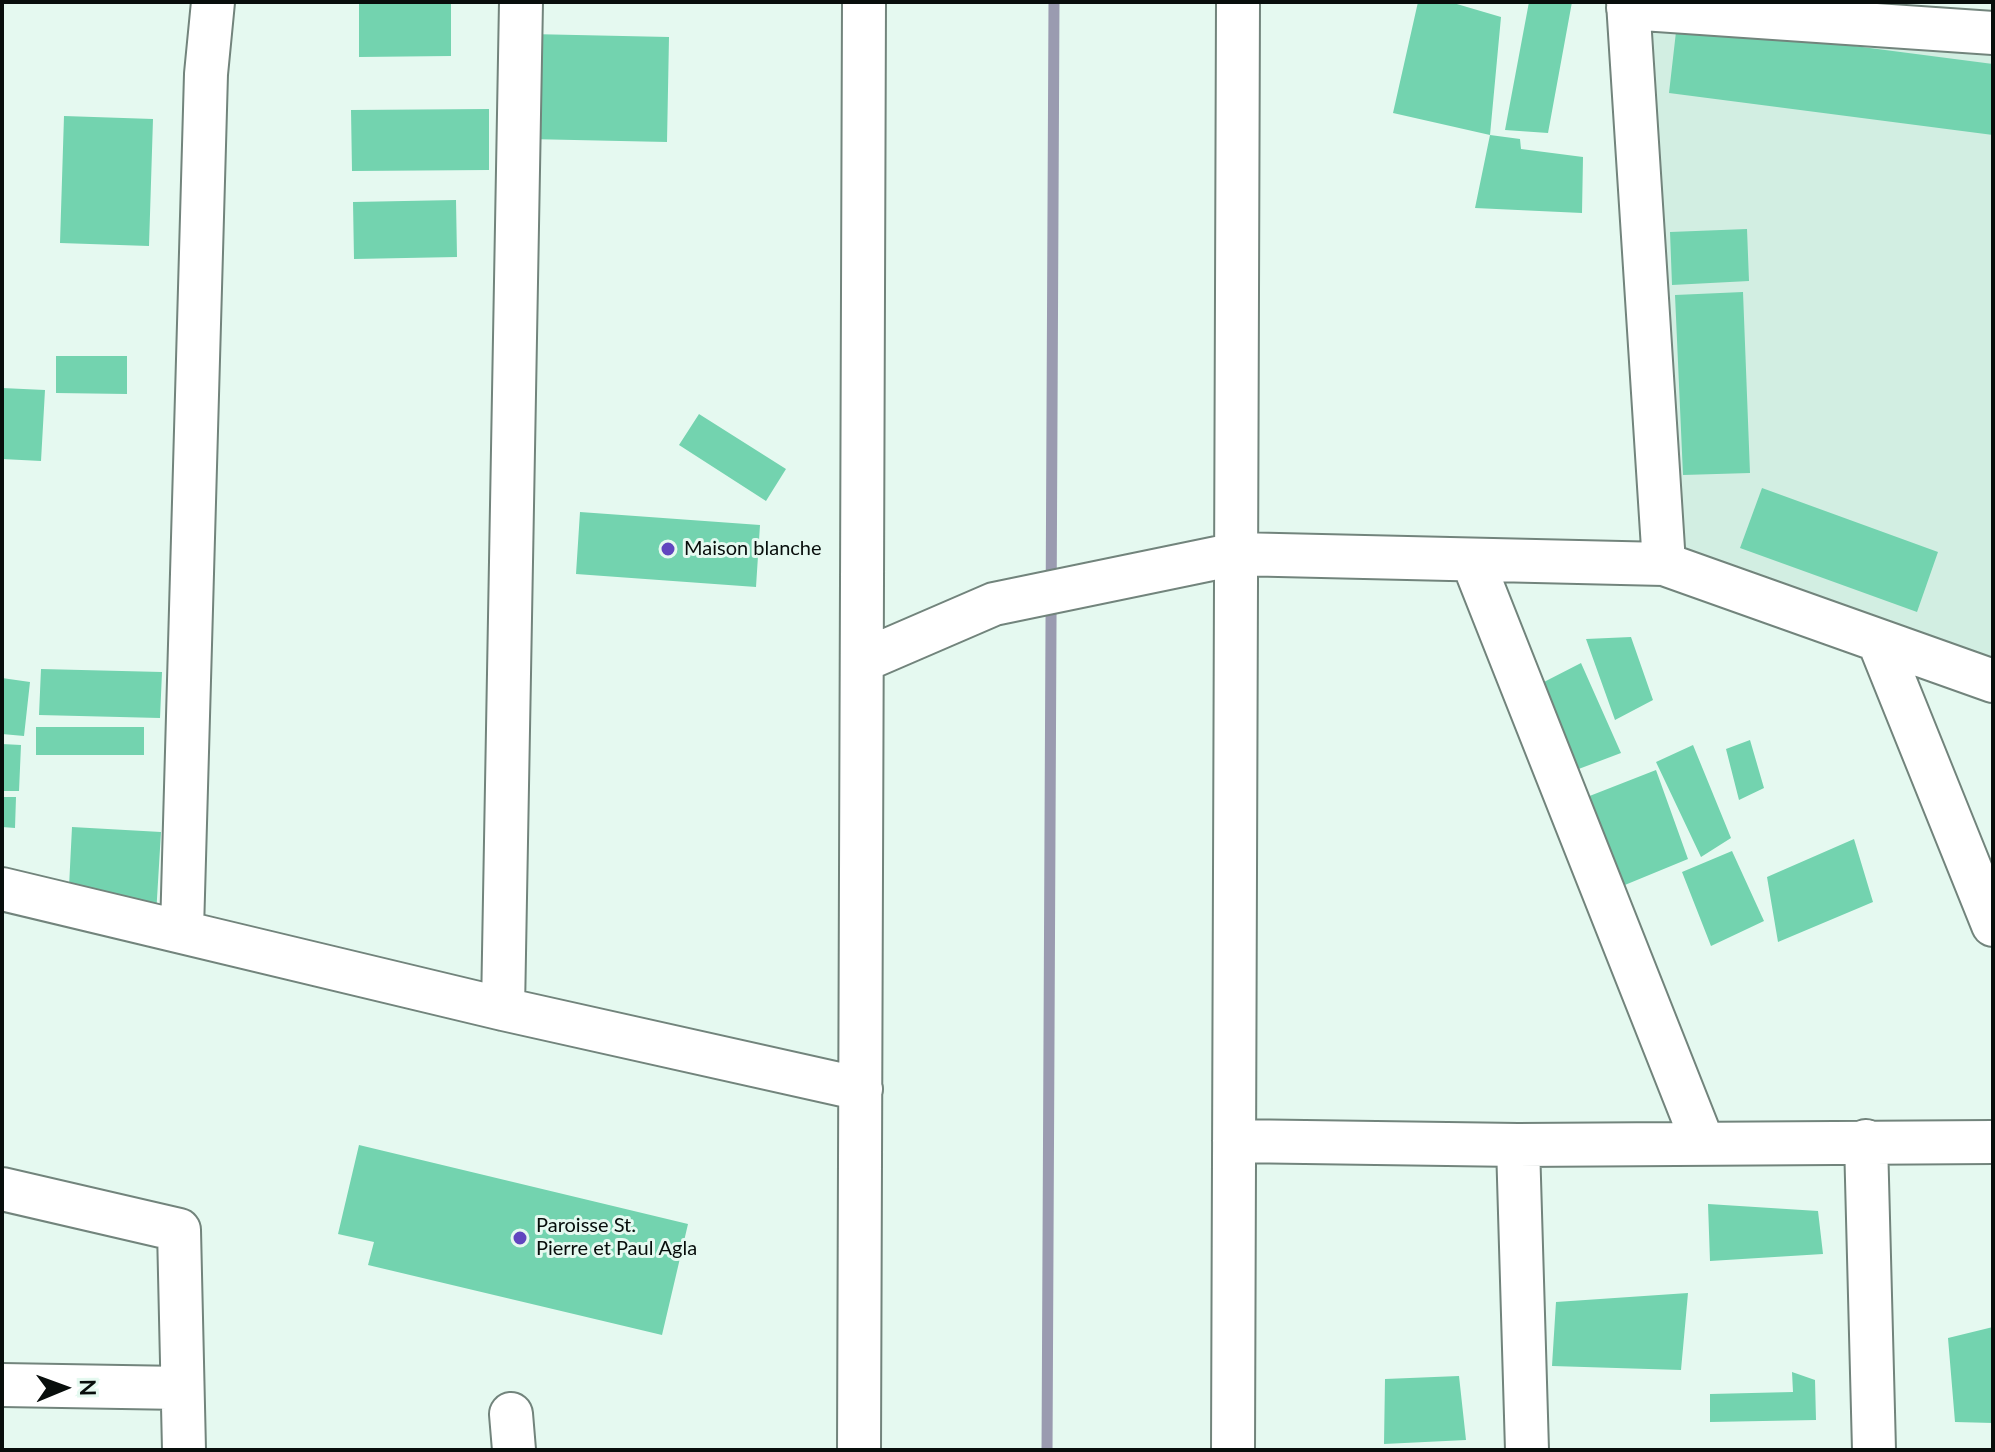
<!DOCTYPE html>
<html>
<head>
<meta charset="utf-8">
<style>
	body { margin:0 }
	#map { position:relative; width:1995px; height:1452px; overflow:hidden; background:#e5f9f0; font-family:Lato,sans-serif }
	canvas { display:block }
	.frame { position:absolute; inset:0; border:4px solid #080e0c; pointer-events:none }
	.north { position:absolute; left:24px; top:1348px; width:80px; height:80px; -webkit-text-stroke:6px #e5f9f0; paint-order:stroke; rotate:89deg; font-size:22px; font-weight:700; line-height:32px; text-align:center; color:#080e0c }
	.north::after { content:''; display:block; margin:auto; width:28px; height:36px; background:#080e0c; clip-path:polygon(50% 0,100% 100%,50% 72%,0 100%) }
</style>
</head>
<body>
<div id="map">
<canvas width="1995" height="1452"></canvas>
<div class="frame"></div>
<div class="north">N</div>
</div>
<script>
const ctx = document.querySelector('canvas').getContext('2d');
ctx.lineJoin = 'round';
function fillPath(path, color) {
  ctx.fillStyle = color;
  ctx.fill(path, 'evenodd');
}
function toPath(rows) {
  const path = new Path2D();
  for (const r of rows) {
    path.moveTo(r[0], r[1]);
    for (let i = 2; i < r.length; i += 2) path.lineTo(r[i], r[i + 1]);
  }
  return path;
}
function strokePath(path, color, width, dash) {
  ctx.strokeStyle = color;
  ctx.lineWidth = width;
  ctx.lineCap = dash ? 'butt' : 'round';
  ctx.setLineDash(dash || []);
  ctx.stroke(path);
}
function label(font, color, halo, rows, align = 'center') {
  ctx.font = font + ' Lato,sans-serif';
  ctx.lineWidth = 6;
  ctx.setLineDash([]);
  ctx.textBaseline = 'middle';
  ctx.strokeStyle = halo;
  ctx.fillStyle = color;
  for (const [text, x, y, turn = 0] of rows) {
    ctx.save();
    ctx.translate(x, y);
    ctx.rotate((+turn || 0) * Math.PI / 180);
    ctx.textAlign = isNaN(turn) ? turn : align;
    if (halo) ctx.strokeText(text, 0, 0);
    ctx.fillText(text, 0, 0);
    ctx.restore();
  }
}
fillPath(toPath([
	[1652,19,1993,44,1993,666,1681,546]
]), '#d2eee2');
strokePath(toPath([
	[1047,1450,1054,2]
]), '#9a9bb0', 11);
fillPath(toPath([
	[359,2,451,2,451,56,359,57],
	[1418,2,1450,2,1501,17,1490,135,1520,139,1521,149,1583,157,1582,213,1475,208,1490,135,1393,113],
	[1529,2,1572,2,1548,133,1505,130],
	[1677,23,1993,64,1993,135,1669,93],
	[530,34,669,37,667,142,528,139],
	[489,109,489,170,352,171,351,110],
	[64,116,153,119,149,246,60,243],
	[456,200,457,257,354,259,353,202],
	[1747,229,1749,281,1672,285,1670,232],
	[1743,292,1750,473,1683,475,1675,295],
	[56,356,127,356,127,394,56,393],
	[2,388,45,390,41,461,2,459],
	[699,414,786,469,766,501,679,445],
	[1762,488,1938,552,1917,612,1740,548],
	[580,512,760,525,756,587,576,574],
	[1631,637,1653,700,1615,720,1586,639],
	[1581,663,1621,753,1576,770,1542,683],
	[41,669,162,672,160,718,39,715],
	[2,678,30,682,24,736,2,734],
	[36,727,144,727,144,755,36,755],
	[1750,740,1764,788,1739,800,1726,749],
	[2,744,21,745,19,791,2,791],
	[1693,745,1731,838,1701,857,1656,762],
	[1656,770,1688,859,1620,887,1587,797],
	[2,797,16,797,15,828,2,827],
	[72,827,161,832,155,932,67,927],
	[1854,839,1873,902,1778,942,1767,877],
	[1732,851,1764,921,1711,946,1682,872],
	[359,1145,688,1224,662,1335,368,1265,374,1242,338,1234],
	[1708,1204,1818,1211,1823,1254,1710,1261],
	[1688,1293,1681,1370,1552,1366,1556,1302],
	[1993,1327,1993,1423,1955,1422,1948,1338],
	[1792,1372,1815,1380,1816,1420,1710,1422,1710,1394,1793,1392],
	[1459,1376,1466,1440,1384,1444,1385,1379]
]), '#73d3af');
const minor = toPath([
	[1628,2,1664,564],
	[1628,8,1993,33],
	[1473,562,1703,1143],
	[1879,642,1993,925],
	[862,661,994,604,1236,554,1664,564,1993,681],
	[2,889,503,1009,861,1089],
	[182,930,206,74,213,2],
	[503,1009,521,2],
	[1234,1141,1518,1145,1993,1142],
	[1866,1141,1874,1450],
	[1518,1145,1527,1450],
	[2,1189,179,1230,184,1450],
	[2,1385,182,1388],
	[511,1414,514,1450],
	[859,1450,864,2],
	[1233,1450,1238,2]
]);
strokePath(minor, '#72847c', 46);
strokePath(minor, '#fff', 42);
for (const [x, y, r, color] of [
	[668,549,8,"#6146bf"],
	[520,1238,8,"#6146bf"]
]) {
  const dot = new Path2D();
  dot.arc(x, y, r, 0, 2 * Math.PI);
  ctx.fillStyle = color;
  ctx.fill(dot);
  strokePath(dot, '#e5f9f0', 3);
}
label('20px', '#080e0c', '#e5f9f0', [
	["Maison blanche",684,549],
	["Paroisse St.",536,1226],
	["Pierre et Paul Agla",536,1249]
], 'left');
</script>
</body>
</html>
